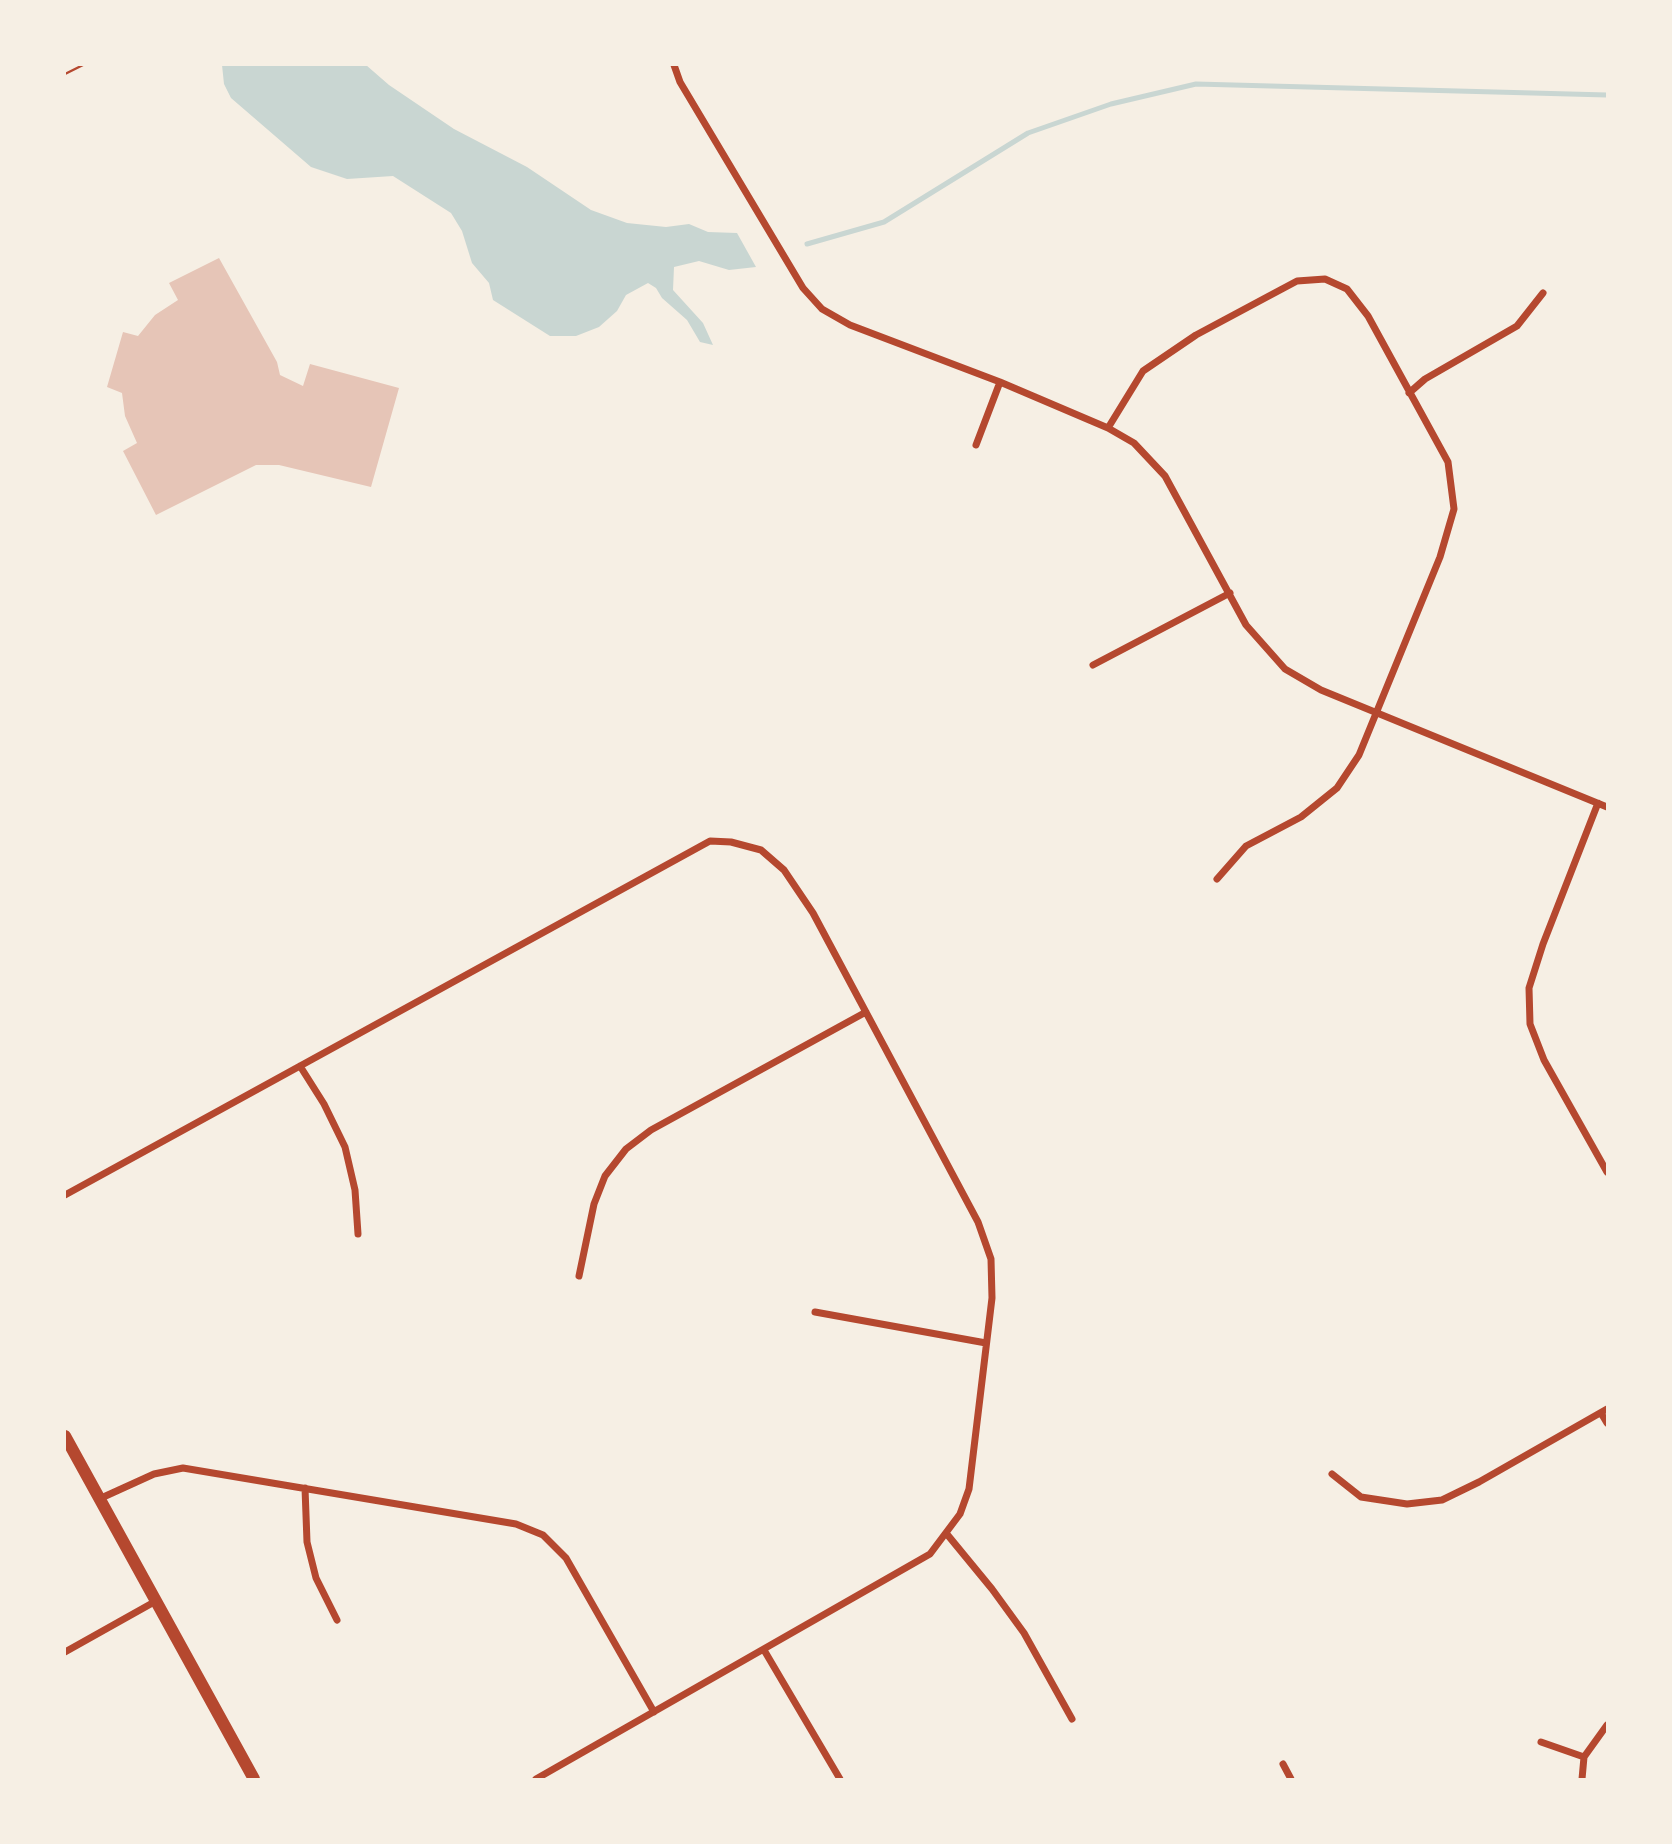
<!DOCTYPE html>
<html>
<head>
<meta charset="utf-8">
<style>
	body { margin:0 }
	#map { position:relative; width:1672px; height:1844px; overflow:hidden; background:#f6efe4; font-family:Montserrat,sans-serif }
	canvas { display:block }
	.frame { position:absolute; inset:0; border:66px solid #f6efe4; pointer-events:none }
</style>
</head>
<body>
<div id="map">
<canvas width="1672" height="1844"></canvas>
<div class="frame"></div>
</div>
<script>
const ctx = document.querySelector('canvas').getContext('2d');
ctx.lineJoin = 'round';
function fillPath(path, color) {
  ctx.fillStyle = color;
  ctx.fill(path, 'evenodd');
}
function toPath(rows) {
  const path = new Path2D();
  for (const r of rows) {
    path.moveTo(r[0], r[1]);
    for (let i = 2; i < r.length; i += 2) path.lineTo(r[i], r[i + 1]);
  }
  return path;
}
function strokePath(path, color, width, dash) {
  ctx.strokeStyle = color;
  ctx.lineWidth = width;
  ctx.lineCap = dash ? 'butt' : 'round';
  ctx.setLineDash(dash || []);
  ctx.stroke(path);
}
fillPath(toPath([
	[222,65,366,65,389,85,454,129,527,167,591,210,627,223,666,227,689,224,708,232,737,233,756,267,729,270,699,261,674,267,673,290,703,323,713,345,700,342,687,320,662,298,656,288,648,283,626,295,617,311,599,327,576,336,550,336,493,300,489,283,472,263,462,231,451,213,393,176,347,179,311,167,231,98,224,84]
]), '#c9d6d2');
strokePath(toPath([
	[807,244,884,222,1028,133,1111,104,1196,84,1607,95]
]), '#c9d6d2', 5);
fillPath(toPath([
	[219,258,277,362,280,375,303,386,310,364,399,388,371,487,279,465,256,465,156,515,123,451,137,443,125,416,122,393,107,387,123,332,138,336,155,315,178,300,169,283]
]), '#e6c5b7');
strokePath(toPath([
	[65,74,83,65]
]), '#b5482f', 2.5);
strokePath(toPath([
	[674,65,680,82,803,288,822,309,850,325,1000,382,1108,428,1134,443,1165,476,1246,625,1285,669,1321,690,1607,807],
	[1409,393,1425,379,1517,326,1543,293],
	[1108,428,1143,371,1196,335,1267,297,1297,281,1325,279,1347,289,1368,316,1448,462,1454,509,1440,557,1359,755,1337,788,1301,817,1246,846,1217,879],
	[976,445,1000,382],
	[1093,665,1230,593],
	[1598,803,1543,944,1529,988,1530,1024,1544,1060,1607,1172],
	[300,1066,324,1104,345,1147,355,1190,358,1234],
	[65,1195,710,841,731,842,761,850,784,870,813,913,978,1222,991,1259,992,1298,969,1489,960,1514,930,1554,536,1779],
	[579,1276,594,1204,605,1176,626,1149,651,1130,866,1012],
	[815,1312,986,1343],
	[1601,1413,1607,1423],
	[1332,1474,1361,1497,1407,1504,1442,1500,1479,1482,1607,1409],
	[305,1488,307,1542,316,1578,337,1620],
	[99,1499,154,1474,183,1468,516,1524,543,1535,566,1558,654,1712],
	[946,1533,992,1589,1024,1633,1072,1719],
	[764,1650,840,1779],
	[65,1652,156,1601],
	[1541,1742,1584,1757],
	[1283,1764,1291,1779],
	[1582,1779,1584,1757,1607,1725]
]), '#b5482f', 7);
strokePath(toPath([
	[65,1436,254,1779]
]), '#b5482f', 12);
</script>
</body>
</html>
